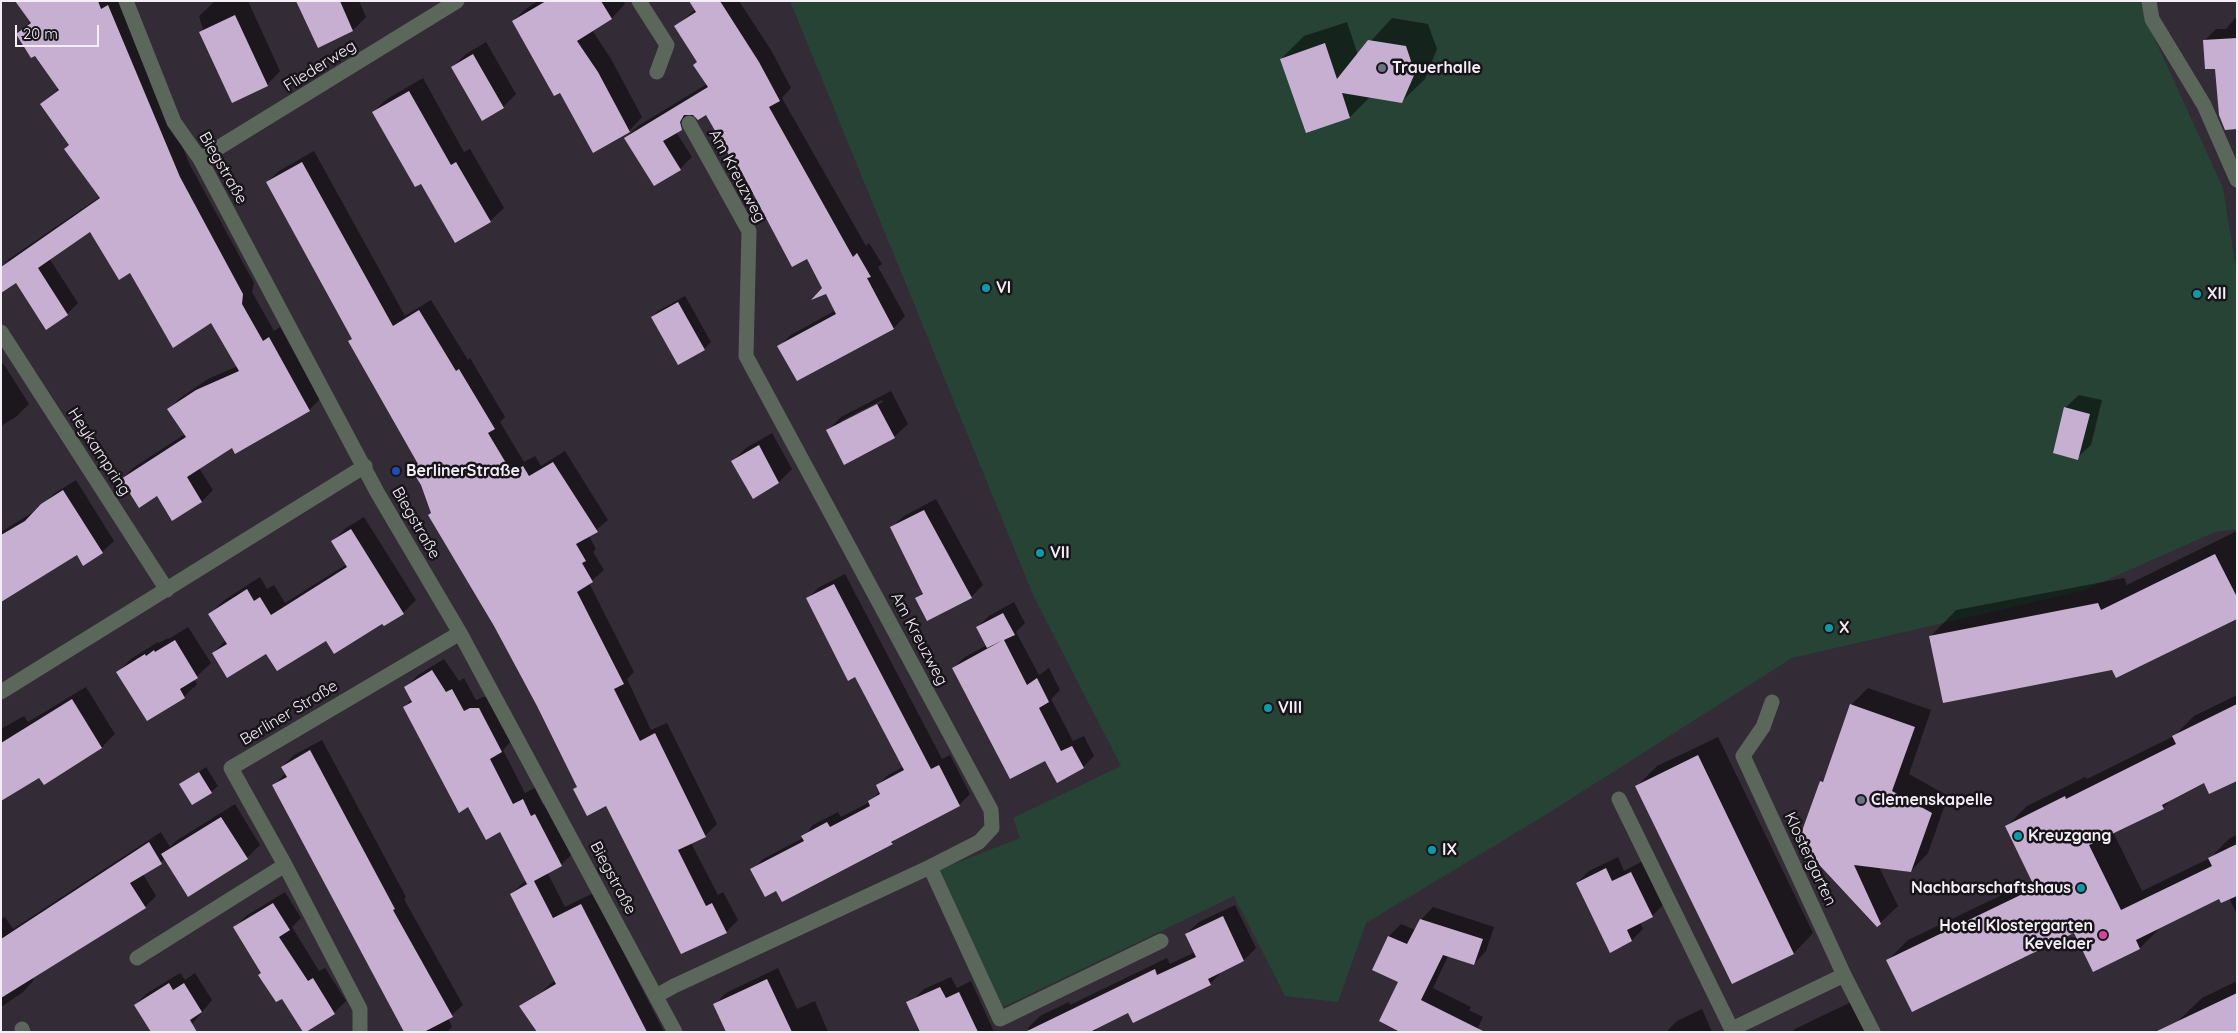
<!DOCTYPE html>
<html>
<head>
<meta charset="utf-8">
<style>
	body { margin:0 }
	#map { position:relative; width:2238px; height:1033px; overflow:hidden; background:#332b36; font-family:Quicksand,sans-serif }
	canvas { display:block }
	.frame { position:absolute; inset:0; border:2px solid #f4eff6; pointer-events:none }
	.scale { position:absolute; left:15px; top:25px; width:84px; height:22px; box-sizing:border-box; border:2px solid #f4eff6; border-top:0; padding-left:6px; font-size:15px; line-height:18px; white-space:nowrap; color:#f4eff6; -webkit-text-stroke:4px #18151a; paint-order:stroke }
</style>
</head>
<body>
<div id="map">
<canvas width="2238" height="1033"></canvas>
<div class="frame"></div>
<div class="scale">20 m</div>
</div>
<script>
const ctx = document.querySelector('canvas').getContext('2d');
ctx.lineJoin = 'round';
function fillPath(path, color) {
  ctx.fillStyle = color;
  ctx.fill(path, 'evenodd');
}
function toPath(rows) {
  const path = new Path2D();
  for (const r of rows) {
    path.moveTo(r[0], r[1]);
    for (let i = 2; i < r.length; i += 2) path.lineTo(r[i], r[i + 1]);
  }
  return path;
}
function strokePath(path, color, width, dash) {
  ctx.strokeStyle = color;
  ctx.lineWidth = width;
  ctx.lineCap = dash ? 'butt' : 'round';
  ctx.setLineDash(dash || []);
  ctx.stroke(path);
}
function label(font, color, halo, rows, align = 'center') {
  ctx.font = font + ' Quicksand,sans-serif';
  ctx.lineWidth = 5;
  ctx.setLineDash([]);
  ctx.textBaseline = 'middle';
  ctx.strokeStyle = halo;
  ctx.fillStyle = color;
  for (const [text, x, y, turn = 0] of rows) {
    ctx.save();
    ctx.translate(x, y);
    ctx.rotate((+turn || 0) * Math.PI / 180);
    ctx.textAlign = isNaN(turn) ? turn : align;
    if (halo) ctx.strokeText(text, 0, 0);
    ctx.fillText(text, 0, 0);
    ctx.restore();
  }
}
fillPath(toPath([
	[790,1,2142,1,2147,22,2223,188,2237,274,2237,529,2215,532,2082,591,1792,658,1547,814,1366,923,1338,1002,1285,996,1234,896,1003,1007,936,871,1020,838,1013,818,1121,766,1034,597]
]), '#274336');
fillPath(toPath([
	[16,1,122,1,190,165,254,283,252,292,274,331,280,327,320,399,309,410,232,446,199,468,213,490,202,501,158,494,122,479,133,468,185,434,169,409,180,398,208,379,238,366,212,321,131,271,90,230,49,258,78,303,67,314,17,281,1,267,9,259,101,196,70,144,41,104,59,88,35,54,17,34,30,22],
	[215,1,248,1,280,71,267,85,200,32,203,29,199,16],
	[297,1,359,1,366,17,353,30,318,46],
	[538,1,623,1,625,4,612,18,592,30,611,59,642,117,629,131,560,91,513,21,527,8],
	[691,1,739,1,771,50,791,88,782,98,866,246,869,243,882,264,878,267,905,316,894,328,798,379,779,346,791,335,836,310,807,258,740,166,707,113,691,110,693,117,676,132,692,157,680,169,626,138,638,126,707,84,698,62,676,26,696,9],
	[2237,16,2237,94,2216,67,2204,41,2216,29,2226,29],
	[1392,18,1428,24,1437,49,1425,79,1402,101,1371,96,1350,117,1281,59,1304,36,1347,22,1358,55],
	[486,42,516,94,503,107,452,67,466,54],
	[423,78,464,152,470,149,504,208,490,221,455,241,421,182,373,112,387,99],
	[314,151,405,316,431,300,468,360,470,358,505,417,500,422,524,462,535,456,541,466,565,451,608,520,589,536,596,549,593,552,604,570,589,583,634,672,627,679,651,730,667,723,717,824,705,836,691,843,718,895,723,892,738,920,726,932,606,804,574,789,578,786,538,706,432,513,422,484,413,469,419,463,349,341,353,338,267,182,279,171],
	[685,296,711,342,704,349,678,363,652,317,658,311],
	[3,363,29,404,17,416,1,426,1,365],
	[891,391,908,424,894,437,827,431,841,417],
	[882,400,883,402,841,424,841,421],
	[2079,395,2102,400,2091,445,2077,458,2065,408],
	[772,433,792,469,779,482,733,461,746,448],
	[76,480,114,541,102,552,77,553,1,601,1,532,38,509,55,493],
	[936,499,983,585,971,597,917,599,923,592,892,527,904,516],
	[364,517,416,600,403,613,382,622,326,639,267,652,213,653,226,640,210,614,223,601,260,577,267,589,274,585,285,603,347,564,333,541,346,528],
	[2237,531,2237,618,2112,668,1931,636,1956,610,2124,578,2127,585],
	[845,574,942,759,950,755,970,794,959,805,899,836,892,843,752,870,763,859,803,838,813,825,838,812,841,817,870,802,880,791,877,786,888,775,903,767,856,675,807,599,818,588],
	[1014,602,1025,623,1016,632,1039,675,1049,668,1060,690,1051,699,1073,741,1084,736,1094,756,1083,767,1046,759,953,668,965,657,987,645,977,627,989,616],
	[188,627,211,663,194,679,197,684,184,697,118,672,131,659,158,642,159,643,168,638,169,639],
	[444,659,459,681,464,678,476,700,483,697,491,697,513,739,503,750,525,793,535,788,543,805,547,803,573,853,561,865,547,872,565,907,593,893,664,1032,558,1032,536,997,555,980,511,894,526,880,501,831,469,806,404,707,412,699,406,687,418,675],
	[86,687,115,734,102,747,44,783,40,776,1,800,1,729,24,716,28,722],
	[1868,688,1931,710,1909,774,1948,796,1928,853,1911,871,1879,867,1898,906,1878,925,1821,782,1826,777,1851,705],
	[2237,695,2237,780,2204,781,2173,797,2163,808,2113,832,2142,891,2210,858,2230,838,2237,835,2237,914,2229,898,2220,897,2160,928,2140,948,2093,971,2074,931,1888,960,1908,940,2033,880,2007,826,2027,806,2085,777,2087,779,2174,736,2194,716],
	[1718,737,1813,933,1794,953,1733,982,1637,786,1657,766],
	[322,740,406,897,404,899,463,1005,448,1018,452,1027,447,1032,405,1032,274,785,286,773,282,767,294,755],
	[206,767,218,786,211,792,181,784],
	[235,804,260,845,247,858,166,858,143,874,156,896,145,907,32,977,34,980,23,992,1,1007,1,919,5,917,13,929,161,832,170,847,176,841],
	[1618,857,1624,871,1643,861,1664,904,1652,916,1640,922,1643,929,1632,940,1577,883,1589,871],
	[285,892,301,918,292,927,319,971,325,968,346,1001,334,1013,304,1031,282,997,263,973,235,927,246,916],
	[1235,905,1256,948,1244,960,1222,971,1210,984,1129,1012,1095,1028,1097,1032,1030,1032,1028,1028,1040,1016,1069,1002,1070,1005,1167,958,1170,964,1195,952,1186,934,1199,922],
	[1433,907,1494,927,1486,951,1474,964,1448,956,1433,988,1471,1007,1469,1010,1483,1017,1476,1032,1420,1032,1400,981,1374,969,1389,936,1401,924,1415,930,1421,920],
	[778,968,797,1009,815,1001,828,1032,728,1032,715,1004,726,993],
	[180,973,185,980,195,973,212,1000,192,1024,135,1005,146,994],
	[951,977,957,988,971,981,994,1032,928,1032,913,1000,924,989],
	[2237,981,2237,1032,2176,1023,2202,998],
	[1855,1000,1870,1032,1792,1032,1795,1029],
	[1702,1009,1712,1032,1669,1032,1668,1030,1677,1021]
]), '#0007');
fillPath(toPath([
	[15,1,98,1,101,9,108,5,180,177,243,294,242,304,263,341,269,337,310,411,235,454,232,448,187,477,202,502,172,521,157,496,139,508,121,479,186,437,167,409,196,390,239,371,211,323,173,348,130,273,119,280,90,232,38,268,68,315,46,330,16,283,1,293,1,267,100,198,64,149,69,145,40,104,59,90,35,56,31,58,16,34,31,23],
	[296,1,340,1,353,31,318,48],
	[546,1,601,1,612,19,577,41,598,72,630,132,593,153,560,93,554,96,512,21],
	[689,1,720,1,759,62,780,101,769,107,853,257,857,253,871,277,867,278,894,329,797,381,777,346,836,314,826,294,811,300,822,288,807,259,792,267,739,167,737,169,706,115,698,120,693,115,684,115,680,122,682,130,663,141,681,170,654,186,624,138,708,87,693,65,697,62,674,26,696,12],
	[235,15,268,86,232,103,199,32],
	[2237,38,2237,129,2225,130,2219,115,2215,69,2205,69,2203,40],
	[1368,40,1406,46,1415,73,1402,103,1342,93,1350,118,1306,133,1280,59,1325,43,1337,79],
	[473,54,504,108,482,121,451,67],
	[409,91,451,165,456,162,491,222,455,243,421,184,415,187,372,112],
	[302,162,393,326,419,310,456,371,459,369,495,429,488,433,512,473,523,466,529,476,553,462,598,532,576,544,586,561,582,563,593,582,577,592,624,684,614,689,640,741,655,733,706,837,678,850,706,906,712,903,727,933,681,954,606,806,587,816,573,789,577,787,537,706,494,626,428,515,431,513,421,485,411,469,418,464,348,341,352,339,266,182],
	[678,302,705,350,678,365,651,317],
	[877,404,895,438,844,465,826,430],
	[2064,407,2090,414,2078,460,2053,453],
	[759,445,779,483,753,499,731,461],
	[63,490,103,553,83,566,77,555,1,602,1,535,25,521,41,504],
	[924,510,972,598,927,621,915,598,923,594,890,527],
	[351,529,404,614,384,626,382,624,334,654,326,641,277,671,266,654,227,678,212,653,227,644,208,614,247,589,254,601,260,597,271,615,347,567,331,541],
	[2215,554,2237,597,2237,619,2116,678,2112,670,1943,703,1929,636,2098,603,2101,610],
	[834,584,931,769,939,765,960,806,891,842,893,844,782,902,776,891,765,897,750,869,804,841,801,836,827,822,830,827,870,806,868,801,880,794,876,785,904,770,855,677,848,681,806,598],
	[1003,613,1015,635,1004,640,1027,685,1037,678,1049,702,1039,708,1061,751,1072,746,1084,768,1057,783,1045,761,1010,779,952,668,1003,640,987,648,976,627],
	[175,640,198,678,180,689,185,698,147,721,116,672,145,654,146,656,154,650,155,652],
	[432,670,446,692,452,689,464,711,470,708,479,708,502,752,490,759,513,804,523,799,531,816,535,814,562,866,534,881,553,918,581,904,647,1032,537,1032,519,1006,556,984,510,894,529,883,527,884,500,832,486,840,468,807,459,813,403,707,412,702,404,687],
	[72,699,102,748,44,785,39,778,1,801,1,743],
	[1850,704,1915,727,1892,791,1932,813,1911,872,1854,865,1881,924,1877,927,1798,842,1820,781,1823,782],
	[2237,704,2237,781,2209,794,2204,783,2162,805,2164,809,2089,845,2121,910,2212,866,2208,858,2237,844,2237,896,2221,903,2219,899,2136,940,2140,949,2093,972,2074,933,1912,1012,1886,960,2035,888,2005,826,2065,796,2066,799,2176,744,2172,736],
	[310,750,395,909,393,910,453,1017,424,1032,404,1032,272,785,287,777,281,767],
	[1698,755,1794,954,1732,984,1635,786],
	[199,772,212,793,192,805,179,784],
	[221,817,248,859,188,897,161,854],
	[149,842,162,864,130,883,146,908,1,998,1,939],
	[1606,868,1612,881,1631,872,1653,917,1627,930,1632,941,1610,953,1576,883],
	[273,903,290,930,279,937,308,981,313,978,335,1014,306,1032,303,1032,282,999,276,1002,258,975,261,973,233,927],
	[1223,916,1244,961,1208,979,1211,985,1133,1023,1128,1013,1090,1032,1025,1032,1155,969,1157,975,1196,957,1185,934],
	[1420,919,1483,939,1474,965,1443,955,1421,1000,1485,1032,1400,1032,1379,1021,1398,982,1372,970,1388,936,1407,944],
	[767,979,792,1032,726,1032,713,1004],
	[169,983,173,990,184,983,202,1012,190,1020,197,1032,151,1032,134,1005],
	[940,987,946,998,959,992,978,1032,920,1032,906,1002],
	[2237,993,2237,1032,2155,1032]
]), '#c7afd1');
strokePath(toPath([
	[126,1,174,122,200,159,377,492,460,633,675,1032],
	[639,1,667,45,657,72],
	[2149,1,2152,19,2204,105,2237,180],
	[200,159,457,1],
	[1,332,167,590],
	[1,692,365,466],
	[1772,702,1763,727,1743,756,1844,975,1873,1032],
	[1619,799,1733,1032],
	[930,867,1000,1019,1161,941],
	[137,958,285,865],
	[656,996,674,986,930,867,979,842,992,828,991,810,746,356,749,231,689,123],
	[22,1029,23,1032],
	[1732,1029,1844,975],
	[360,1032,360,1009,285,865,231,768,460,633]
]), '#5b675a', 15);
for (const [x, y, r, color] of [
	[1382,68,5,"#6b7280"],
	[986,288,5,"#0f9aa8"],
	[2197,294,5,"#0f9aa8"],
	[396,471,5,"#1a4fb4"],
	[1040,553,5,"#0f9aa8"],
	[1829,628,5,"#0f9aa8"],
	[1268,708,5,"#0f9aa8"],
	[1861,800,5,"#6b7280"],
	[2018,836,5,"#0f9aa8"],
	[1432,850,5,"#0f9aa8"],
	[2081,888,5,"#0f9aa8"],
	[2103,935,5,"#d1479c"]
]) {
  const dot = new Path2D();
  dot.arc(x, y, r, 0, 2 * Math.PI);
  ctx.fillStyle = color;
  ctx.fill(dot);
  strokePath(dot, '#18151a', 2);
}
label('16px', '#f4eff6', '#18151a', [
	["Fliederweg",320,66,-32],
	["Biegstraße",223,168,60],
	["Am Kreuzweg",737,176,62],
	["Heykampring",99,452,57],
	["Biegstraße",416,523,60],
	["Am Kreuzweg",919,639,62],
	["Berliner Straße",289,713,-31],
	["Klostergarten",1810,859,65],
	["Biegstraße",613,878,62]
]);
label('bold 16px', '#f4eff6', '#18151a', [
	["Trauerhalle",1392,68],
	["VI",996,288],
	["XII",2207,294],
	["BerlinerStraße",406,471],
	["VII",1050,553],
	["X",1839,628],
	["VIII",1278,708],
	["Clemenskapelle",1871,800],
	["Kreuzgang",2028,836],
	["IX",1442,850],
	["Nachbarschaftshaus",2071,888,"right"],
	["Hotel Klostergarten",2093,926,"right"],
	["Kevelaer",2093,944,"right"]
], 'left');
</script>
</body>
</html>
